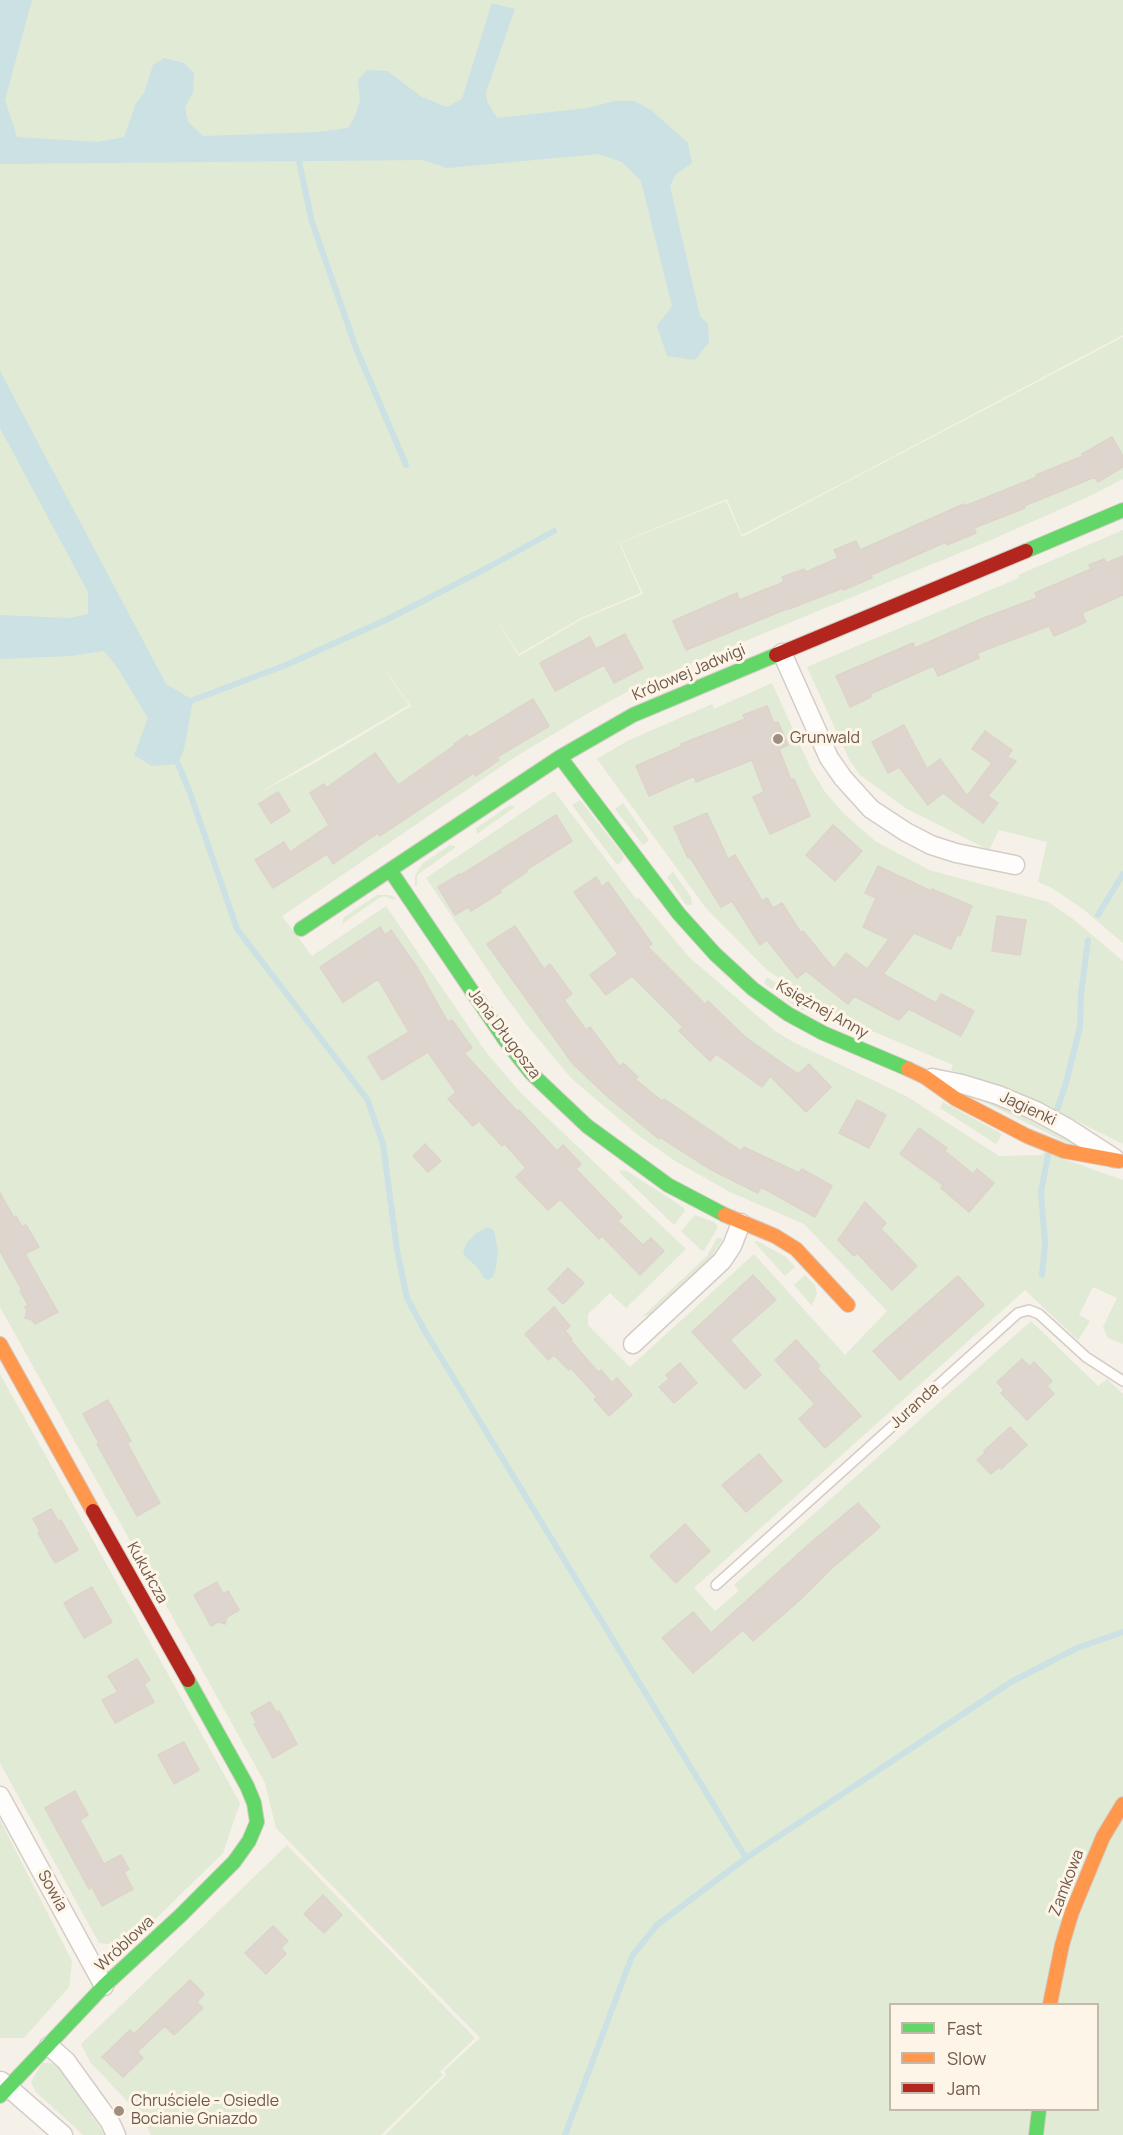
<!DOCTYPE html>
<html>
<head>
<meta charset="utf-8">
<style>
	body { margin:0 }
	#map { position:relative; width:1123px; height:2135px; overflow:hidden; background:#f5f0e8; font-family:Manrope,sans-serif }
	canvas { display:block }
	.legend { position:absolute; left:889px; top:2003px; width:210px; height:108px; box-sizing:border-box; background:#fdf5e8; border:2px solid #c5b7a9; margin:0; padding:8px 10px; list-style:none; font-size:18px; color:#70594b }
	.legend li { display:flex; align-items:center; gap:12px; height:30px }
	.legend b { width:30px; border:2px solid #c5b7a9 }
</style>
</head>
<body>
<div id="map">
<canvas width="1123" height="2135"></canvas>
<ul class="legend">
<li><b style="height:8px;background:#63d668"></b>Fast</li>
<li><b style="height:8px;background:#ff974d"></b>Slow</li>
<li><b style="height:8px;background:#b3261e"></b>Jam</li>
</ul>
</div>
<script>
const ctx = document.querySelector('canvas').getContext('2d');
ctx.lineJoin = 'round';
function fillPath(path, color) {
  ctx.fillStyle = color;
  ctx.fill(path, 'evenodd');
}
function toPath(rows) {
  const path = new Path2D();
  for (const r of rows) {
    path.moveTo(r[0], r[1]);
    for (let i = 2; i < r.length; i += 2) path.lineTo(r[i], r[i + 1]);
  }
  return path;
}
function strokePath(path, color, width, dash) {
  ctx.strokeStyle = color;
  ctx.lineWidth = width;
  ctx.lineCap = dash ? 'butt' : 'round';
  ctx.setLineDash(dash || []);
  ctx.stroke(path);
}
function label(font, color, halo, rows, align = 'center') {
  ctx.font = font + ' Manrope,sans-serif';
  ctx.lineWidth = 6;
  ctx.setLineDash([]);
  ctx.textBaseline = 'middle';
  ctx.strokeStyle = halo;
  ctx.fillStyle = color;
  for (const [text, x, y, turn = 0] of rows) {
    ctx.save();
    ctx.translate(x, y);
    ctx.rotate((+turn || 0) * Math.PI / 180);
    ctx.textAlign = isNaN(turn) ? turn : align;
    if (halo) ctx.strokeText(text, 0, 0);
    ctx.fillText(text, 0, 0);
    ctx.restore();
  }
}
fillPath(toPath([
	[0,0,1123,0,1123,335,841,484,742,535,727,499,619,543,641,593,581,618,519,654,486,603,519,656,582,619,643,594,620,543,726,501,742,537,1123,337,1123,479,1090,496,991,540,694,662,627,692,590,712,515,757,282,916,312,956,386,906,486,1052,520,1092,686,1249,626,1308,610,1293,588,1314,588,1325,630,1367,754,1254,845,1355,887,1311,804,1224,730,1192,675,1161,638,1135,572,1079,526,1024,501,990,426,878,554,791,636,899,639,898,689,957,775,1031,793,1042,906,1096,999,1156,1042,1155,1044,1152,1123,1180,1123,1344,1108,1338,1103,1327,1117,1298,1093,1287,1079,1315,1090,1321,1078,1340,1025,1290,694,1588,715,1611,739,1591,734,1585,1031,1321,1098,1386,1107,1379,1123,1394,1123,2135,385,2135,446,2075,444,2071,480,2038,276,1828,265,1783,0,1307],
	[376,657,411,706,313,764,253,796,409,705],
	[890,2004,1098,2004,1098,2110,890,2110],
	[1123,530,1123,943,1083,909,1050,887,1038,882,1047,842,999,830,989,850,907,809,860,775,850,761,807,667,1019,578,1018,575],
	[772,683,811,769,825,792,843,813,875,841,929,870,1048,902,1073,919,1123,961,1123,1144,1038,1102,951,1070,953,1065,841,1018,768,971,706,908,597,759,627,741,712,704,714,709],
	[580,800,624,856,622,861,617,865,572,805],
	[623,803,649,840,643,845,615,809],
	[510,805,515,807,477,834,476,828],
	[450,845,455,846,455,848,420,873,417,876,417,886,415,886,415,876,422,864],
	[673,872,691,897,692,905,686,905,667,877],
	[377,895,389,895,396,898,395,900,383,896,379,898,342,924,344,917],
	[767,977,809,1007,807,1010,801,1010,764,983],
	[956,1088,979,1096,1068,1133,1078,1148],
	[943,1102,1002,1134,996,1144,940,1108],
	[622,1170,627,1171,684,1208,685,1211,674,1225,619,1172],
	[695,1215,714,1222,718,1227,704,1251,701,1250,681,1231],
	[717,1238,721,1238,722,1241,707,1263,653,1313,642,1317,707,1256],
	[757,1241,786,1257,795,1267,785,1276,754,1242],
	[805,1275,815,1285,817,1293,812,1306,794,1285],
	[0,1374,240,1803,223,1853,128,1946,99,1943,0,1763],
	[0,1820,72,1961,69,1987,24,2038,0,2038],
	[287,1845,475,2038,440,2072,443,2075,381,2135,151,2135,144,2119,90,2062,81,2044],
	[42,2063,51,2063,59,2067,105,2135,83,2135,36,2092,31,2082]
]), '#e1ead4');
fillPath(toPath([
	[0,0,32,0,5,100,17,137,98,142,124,137,136,103,144,93,153,65,164,58,184,63,194,73,193,92,185,107,188,122,203,136,317,132,348,128,355,116,360,101,358,80,367,70,387,71,422,97,447,107,462,99,492,3,515,9,486,92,487,102,497,118,587,108,615,101,634,101,651,110,688,143,692,163,676,174,670,186,700,316,708,324,709,342,695,360,667,356,657,326,672,306,641,181,622,162,599,154,447,168,423,160,0,164],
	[0,371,166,684,193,700,184,749,178,764,152,766,134,755,148,718,117,667,104,651,70,656,0,659,0,615,69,618,88,614,88,592,0,428],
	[486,1228,490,1228,494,1231,498,1251,496,1268,493,1277,488,1280,484,1278,478,1268,465,1256,463,1251,467,1243,476,1233]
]), '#cbe1e4');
strokePath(toPath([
	[299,161,312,222,356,348,406,465],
	[193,700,286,665,388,619,489,567,554,531],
	[178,764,190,793,237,929,367,1099,383,1144,397,1250,407,1298,426,1333,746,1858],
	[1098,915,1123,874],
	[1057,1110,1066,1083,1080,1027,1081,994,1088,940],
	[1042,1275,1045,1244,1041,1192,1048,1155],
	[565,2135,632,1956,657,1925,746,1858,1011,1682,1077,1648,1123,1632]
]), '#cbe1e4', 6);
const building = toPath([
	[1112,437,1123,456,1123,467,1098,482,1095,477,1024,506,1025,508,974,528,976,533,947,545,946,542,871,575,872,578,843,590,843,588,789,609,789,608,686,650,673,621,737,593,739,600,784,582,782,577,804,569,806,572,838,558,834,550,856,541,860,550,964,504,965,506,1037,477,1036,475,1083,456,1082,454,1112,437],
	[1123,556,1123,595,1082,613,1086,622,1054,636,1049,626,977,653,979,658,938,676,933,666,870,694,871,697,850,707,836,676,913,643,915,648,981,619,1037,598,1035,593,1091,569,1089,565,1104,559,1106,563,1123,556],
	[625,634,643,668,614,683,604,665,555,691,540,663,590,637,596,649,625,634],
	[533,699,549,726,497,757,499,760,476,776,474,773,380,836,378,833,333,864,327,854,273,888,255,860,284,842,290,852,329,825,310,793,324,784,326,788,375,753,398,785,455,745,454,744,467,735,469,738,533,699],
	[767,706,774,723,778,722,788,745,779,749,791,780,794,779,810,816,770,834,753,797,764,792,752,760,696,782,694,776,649,796,636,766,682,746,681,744,745,719,743,715,767,706],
	[904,725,927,769,940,759,967,796,992,763,972,749,985,731,1012,750,1007,757,1016,761,988,796,998,803,983,823,943,793,928,805,899,767,888,773,872,742,904,725],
	[278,792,290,811,271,823,259,804,278,792],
	[707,813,728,859,735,855,762,901,767,898,773,908,782,903,801,933,803,931,834,969,846,953,867,969,889,939,863,927,876,898,865,893,878,866,931,891,932,889,972,906,960,936,957,935,951,949,914,933,883,974,936,1003,941,994,974,1011,961,1036,909,1009,899,1020,854,996,848,1004,806,971,797,978,767,940,760,945,732,901,721,907,690,857,688,858,674,827,707,813],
	[556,815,572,841,526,870,527,872,500,890,501,892,471,911,468,907,455,915,438,887,460,874,461,875,556,815],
	[833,825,862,851,835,881,806,855,833,825],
	[596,877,602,887,608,882,652,944,648,947,705,1004,708,1001,745,1037,798,1074,809,1064,831,1087,806,1112,770,1076,762,1087,716,1054,710,1061,679,1031,683,1027,632,976,606,995,590,975,618,954,574,892,596,877],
	[997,916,1026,920,1020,955,992,951,997,916],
	[515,926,544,969,550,964,572,994,564,1000,586,1030,590,1027,620,1067,623,1063,638,1077,635,1079,662,1101,664,1099,741,1151,744,1147,799,1173,802,1169,832,1186,815,1217,761,1187,758,1193,710,1169,660,1137,659,1139,608,1097,573,1064,487,944,515,926],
	[380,927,385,935,391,930,418,969,448,1022,452,1020,472,1048,464,1053,518,1112,519,1110,557,1151,563,1145,581,1164,576,1169,622,1217,618,1221,643,1245,651,1238,664,1251,640,1275,602,1236,599,1239,560,1199,548,1210,516,1177,526,1168,504,1143,502,1146,479,1121,473,1126,448,1099,456,1092,428,1052,382,1080,368,1057,409,1032,378,979,343,1002,320,967,380,927],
	[857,1100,886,1115,869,1148,839,1133,857,1100],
	[919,1128,947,1148,945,1151,973,1174,977,1169,994,1183,969,1212,941,1188,943,1185,900,1154,919,1128],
	[425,1144,441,1161,428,1172,413,1156,425,1144],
	[0,1193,14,1218,16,1216,22,1227,26,1225,39,1247,25,1254,58,1312,35,1324,32,1320,25,1318,27,1311,25,1307,28,1305,20,1291,22,1290,0,1251,0,1193],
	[865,1202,886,1223,881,1229,917,1266,892,1290,857,1253,854,1256,838,1240,865,1202],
	[568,1268,584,1283,563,1304,548,1289,568,1268],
	[753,1275,776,1300,730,1340,761,1375,745,1389,692,1332,753,1275],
	[958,1276,984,1305,900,1380,873,1351,958,1276],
	[554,1307,570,1326,565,1331,572,1339,570,1340,598,1372,601,1370,612,1383,617,1378,632,1395,609,1416,594,1399,597,1397,571,1368,569,1370,554,1355,548,1360,525,1334,554,1307],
	[796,1340,820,1366,817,1368,861,1416,825,1448,799,1419,815,1404,775,1360,796,1340],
	[1022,1359,1030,1367,1034,1362,1052,1381,1047,1386,1054,1394,1027,1420,1001,1393,1004,1390,997,1382,1022,1359],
	[680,1363,697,1383,674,1403,659,1387,669,1379,666,1375,680,1363],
	[108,1400,131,1441,127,1443,160,1503,137,1516,97,1444,99,1443,83,1414,108,1400],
	[1010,1427,1027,1445,1001,1469,999,1467,991,1474,977,1460,985,1453,984,1451,1010,1427],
	[759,1454,782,1481,746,1512,722,1485,759,1454],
	[858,1503,880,1527,831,1569,801,1599,753,1641,743,1630,693,1673,662,1638,693,1612,711,1633,808,1545,858,1503],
	[51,1509,58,1521,61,1520,78,1550,55,1563,38,1533,40,1531,33,1519,51,1509],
	[685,1524,710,1551,676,1583,650,1556,685,1524],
	[217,1582,223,1594,228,1591,239,1610,227,1617,225,1624,218,1622,211,1626,194,1595,217,1582],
	[92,1587,112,1622,84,1638,64,1603,92,1587],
	[137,1659,150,1680,144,1684,154,1702,115,1723,102,1700,118,1692,108,1676,137,1659],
	[270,1702,276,1712,279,1711,297,1744,273,1758,254,1724,257,1723,251,1713,270,1702],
	[184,1742,199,1770,174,1784,158,1755,184,1742],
	[75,1791,88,1815,80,1820,104,1864,121,1855,129,1869,124,1872,133,1889,102,1906,92,1887,89,1889,45,1808,75,1791],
	[323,1895,342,1915,324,1933,304,1914,323,1895],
	[273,1926,288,1941,281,1948,286,1954,266,1974,245,1953,273,1926],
	[190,1980,204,1994,197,2002,203,2008,174,2035,165,2026,137,2052,143,2058,123,2077,102,2057,130,2030,134,2034,190,1980]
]);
fillPath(building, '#ded6ce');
strokePath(building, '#ddd3cb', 1.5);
const lane = toPath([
	[716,1585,1018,1313,1029,1310,1039,1314,1086,1357,1123,1381]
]);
const street = toPath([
	[782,653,829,758,843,778,871,809,906,832,931,845,956,853,1015,865],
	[932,1078,962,1084,998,1095,1036,1111,1069,1129,1114,1158],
	[633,1344,722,1261,732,1246,741,1223],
	[0,1796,104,1986],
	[49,2046,66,2061,110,2122,116,2135],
	[1,2081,63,2135]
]);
const fast = toPath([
	[1026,551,1123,510],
	[560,757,679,914,715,954,753,989,788,1014,823,1033,908,1069],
	[390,870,505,1040,531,1073,587,1126,668,1185,725,1215],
	[301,929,560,757,633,715,776,655],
	[0,2096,104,1986,180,1916,234,1862,249,1841,257,1822,254,1803,247,1786,188,1680],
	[1036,2135,1039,2110]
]);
const slow = toPath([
	[908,1069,925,1077,956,1099,1027,1136,1064,1151,1119,1161],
	[725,1215,775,1236,796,1249,848,1305],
	[0,1344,93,1511],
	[1050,2004,1062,1945,1072,1912,1103,1837,1123,1804]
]);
const jam = toPath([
	[776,655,1026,551],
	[93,1511,188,1680]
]);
strokePath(lane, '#d4cdc6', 12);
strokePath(street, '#d4cdc6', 21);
strokePath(fast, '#d4ccc5', 16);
strokePath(slow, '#d4ccc5', 16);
strokePath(jam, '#d4ccc5', 16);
strokePath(lane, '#fefdfc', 9);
strokePath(street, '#fefdfc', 18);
strokePath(fast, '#63d668', 14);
strokePath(slow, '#ff974d', 14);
strokePath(jam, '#b3261e', 14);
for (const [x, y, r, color] of [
	[778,739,6,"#9f8e82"],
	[119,2111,6,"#9f8e82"]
]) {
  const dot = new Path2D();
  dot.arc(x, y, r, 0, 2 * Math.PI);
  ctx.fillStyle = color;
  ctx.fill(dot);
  strokePath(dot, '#fdf5e8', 2);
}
label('16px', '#70594b', '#fdf5e8', [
	["Królowej Jadwigi",689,673,-23],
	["Księżnej Anny",822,1010,29],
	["Jana Długosza",504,1034,53],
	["Jagienki",1028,1109,25],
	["Juranda",915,1406,-42],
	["Kukułcza",147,1573,61],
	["Zamkowa",1067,1883,-69],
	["Sowia",52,1891,61],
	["Wróblowa",125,1944,-43]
]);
label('16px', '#70594b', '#fdf5e8', [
	["Grunwald",790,739],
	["Chruściele - Osiedle",131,2102],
	["Bocianie Gniazdo",131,2120]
], 'left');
</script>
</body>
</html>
